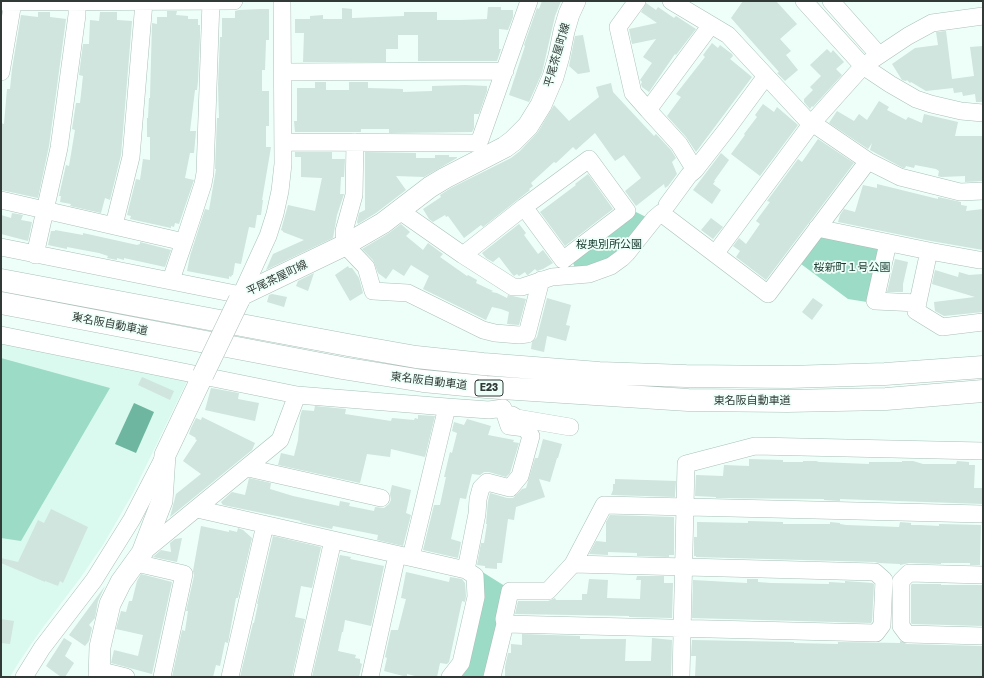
<!DOCTYPE html>
<html>
<head>
<meta charset="utf-8">
<style>
	body { margin:0 }
	#map { position:relative; width:984px; height:678px; overflow:hidden; background:#edfff8; font-family:"Golos Text",sans-serif }
	canvas { display:block }
	.frame { position:absolute; inset:0; border:2px solid #313a36; pointer-events:none }
</style>
</head>
<body>
<div id="map">
<canvas width="984" height="678"></canvas>
<div class="frame"></div>
</div>
<script>
const ctx = document.querySelector('canvas').getContext('2d');
ctx.lineJoin = 'round';
function fillPath(path, color) {
  ctx.fillStyle = color;
  ctx.fill(path, 'evenodd');
}
function toPath(rows) {
  const path = new Path2D();
  for (const r of rows) {
    path.moveTo(r[0], r[1]);
    for (let i = 2; i < r.length; i += 2) path.lineTo(r[i], r[i + 1]);
  }
  return path;
}
function strokePath(path, color, width, dash) {
  ctx.strokeStyle = color;
  ctx.lineWidth = width;
  ctx.lineCap = dash ? 'butt' : 'round';
  ctx.setLineDash(dash || []);
  ctx.stroke(path);
}
function label(font, color, halo, rows, align = 'center') {
  ctx.font = font + ' "Golos Text","Noto Sans JP",sans-serif';
  ctx.lineWidth = 3.5;
  ctx.setLineDash([]);
  ctx.textBaseline = 'middle';
  ctx.strokeStyle = halo;
  ctx.fillStyle = color;
  for (const [text, x, y, turn = 0] of rows) {
    ctx.save();
    ctx.translate(x, y);
    ctx.rotate((+turn || 0) * Math.PI / 180);
    ctx.textAlign = isNaN(turn) ? turn : align;
    if (halo) ctx.strokeText(text, 0, 0);
    ctx.fillText(text, 0, 0);
    ctx.restore();
  }
}
fillPath(toPath([
	[1,341,188,379,133,493,103,545,81,577,41,630,19,662,10,677,1,677]
]), '#dbfaef');
fillPath(toPath([
	[634,211,646,217,612,259,575,269,572,259],
	[822,235,884,247,873,303,848,299,801,264,800,260],
	[1,358,110,388,21,541,1,538],
	[476,568,508,588,487,677,457,677]
]), '#9cdbc5');
fillPath(toPath([
	[134,403,154,412,136,453,115,444]
]), '#6eb69f');
fillPath(toPath([
	[542,1,561,1,555,16,542,73,529,102,509,95,525,46,524,45,537,8,539,9],
	[743,1,776,1,797,24,780,39,791,51,786,55,798,70,785,81,777,73,779,72,731,18],
	[646,3,656,10,658,7,674,18,676,16,696,29,676,55,675,54,649,92,642,87,641,84,642,82,640,80,652,63,643,57,656,39,632,44,629,29,657,23,641,12],
	[488,7,501,7,501,10,513,10,513,17,508,30,499,29,499,49,501,49,497,61,418,61,418,35,398,35,398,49,386,49,386,62,303,62,304,33,295,33,295,19,310,19,310,16,323,15,323,19,342,19,342,8,352,9,352,18,404,16,404,12,437,12,437,20,460,20,487,19],
	[260,9,269,9,269,40,266,40,265,70,262,70,262,91,269,91,269,126,266,126,266,147,271,147,262,200,263,200,261,215,257,215,255,228,249,227,241,264,235,263,233,275,232,275,231,277,229,276,229,279,187,271,190,256,205,209,209,210,216,169,215,169,217,118,219,118,218,85,220,37,222,37,222,18,235,18,235,11,239,10],
	[167,11,177,11,176,15,188,16,188,19,198,19,198,25,200,25,200,36,198,81,197,90,195,90,190,131,196,131,194,153,190,153,185,178,194,180,179,224,175,223,174,227,171,226,171,228,130,219,131,216,127,215,136,179,140,180,143,159,150,160,150,137,147,137,147,118,148,118,149,98,150,98,152,23,157,24,157,17,167,17],
	[38,12,50,12,50,17,66,19,49,146,38,198,1,190,1,123,4,124,7,89,10,89,12,69,21,15,38,17],
	[100,12,117,12,117,20,132,21,121,155,110,200,105,198,101,213,70,206,71,204,60,202,61,196,59,196,66,165,69,166,75,130,72,129,76,103,80,103,83,76,79,75,83,44,89,44,90,20,99,21],
	[946,31,952,79,974,76,970,47,983,46,983,102,976,102,975,94,963,96,962,92,954,93,953,88,926,91,911,82,910,83,907,80,906,81,902,80,892,64,915,48,938,45,936,32],
	[583,35,590,72,578,74,569,66,575,36],
	[712,43,718,48,720,45,732,54,733,56,730,59,752,77,696,152,686,137,667,116,681,97,676,94,705,57,703,55],
	[827,49,831,53,833,50,844,62,836,69,842,75,813,107,812,106,810,109,804,102,804,99,813,90,810,87,821,76,810,65],
	[315,82,326,82,326,90,349,90,349,82,368,82,368,88,403,89,403,92,432,91,432,86,465,85,487,86,487,91,479,114,474,114,474,128,472,132,389,133,389,129,361,129,361,132,295,132,294,121,297,121,297,88,315,88],
	[611,83,613,92,654,136,656,134,671,150,676,158,672,162,677,174,668,186,665,188,664,184,636,206,625,191,641,178,624,155,615,161,595,133,576,150,573,147,556,163,554,162,531,183,533,186,529,189,530,190,483,227,481,225,464,238,448,216,446,217,445,215,433,222,429,219,423,209,441,197,440,195,451,188,511,158,520,151,538,132,554,105,569,121,599,97,596,87],
	[879,101,889,107,887,110,906,120,908,117,922,123,924,114,958,122,955,136,983,136,983,181,965,182,965,176,941,177,938,176,939,171,936,169,915,165,914,168,906,166,905,168,903,168,870,150,872,143,868,149,829,123,837,111,854,121,859,114,867,120],
	[763,104,774,112,777,107,798,125,760,176,731,154,745,135,744,134,757,117,755,115],
	[818,139,854,163,766,280,736,257,740,251,733,246,739,238,746,244,760,224,756,221,770,202,767,201,798,159,802,162],
	[295,152,332,152,332,159,345,159,344,177,341,177,340,194,344,194,337,215,333,238,266,270,273,254,304,240,283,232,283,231,281,230,288,205,315,211,322,178,301,177,301,157,295,157],
	[365,152,416,153,416,158,435,158,435,155,449,155,449,157,457,157,457,158,424,177,396,176,406,190,376,213,358,224,357,222,359,213,365,210],
	[721,153,729,160,714,181,715,181,713,184,721,190,712,204,693,190],
	[588,174,613,209,565,246,540,212,576,185,575,184],
	[877,184,938,199,938,197,961,202,961,205,967,206,966,211,983,209,983,250,931,241,838,222,840,215,844,209,855,212,863,185,877,188],
	[12,213,23,215,21,220,32,222,28,241,1,234,1,215,11,218],
	[711,218,723,227,713,239,701,230],
	[401,224,410,232,406,236,423,250,428,243,443,254,440,257,467,276,468,275,477,280,476,283,493,291,491,292,497,293,507,298,508,295,526,299,519,325,507,324,509,312,501,309,492,307,486,320,423,289,429,276,411,265,404,276,393,269,386,279,378,273,373,260,362,249,389,233],
	[519,224,526,233,524,235,538,254,543,250,553,263,543,269,537,271,535,269,528,275,527,275,525,272,519,276,517,274,514,276,512,274,499,257,493,262,486,258,482,253],
	[55,230,83,235,83,233,137,245,140,244,140,242,171,250,165,267,124,258,124,260,117,258,117,260,107,258,108,256,99,253,67,247,67,249,48,245,51,231,55,231],
	[895,259,908,262,903,284,903,292,887,292],
	[348,266,349,268,352,268,359,278,363,293,350,301,335,275],
	[935,270,958,277,959,272,969,275,983,274,983,312,944,316,935,311,934,302,975,297,932,284],
	[314,273,308,291,296,286,298,281],
	[272,294,287,297,284,307,267,302,269,295],
	[547,298,571,305,566,325,570,326,566,341,547,336,544,352,531,349,532,342,537,337],
	[813,298,823,305,812,320,802,312],
	[142,377,174,391,170,400,138,385],
	[211,388,239,393,238,399,259,403,255,421,205,410],
	[315,406,346,409,345,414,391,421,392,418,414,420,415,418,418,419,418,415,435,416,425,457,391,449,390,457,367,454,360,483,278,465,281,453,294,456,298,440,300,417,302,410,314,411],
	[202,417,255,443,252,450,170,517,176,494,201,474,183,461,197,440,195,439,196,438,189,434,191,428,196,418,201,420],
	[467,419,491,426,488,435,514,440,513,442,519,443,510,473,506,477,489,472,484,472,480,475,472,474,466,499,460,498,451,539,461,542,458,558,423,550,434,505,440,505,446,477,444,477,450,452,452,453,457,433,452,431,454,422,464,425],
	[543,439,562,444,558,458,557,458,550,482,539,479,545,497,516,507,514,520,508,519,502,563,497,563,497,569,485,568,485,566,477,565,481,543,484,543,487,524,486,524,488,501,490,493,507,498,513,498,522,489,526,488,535,458,538,458],
	[749,459,783,460,783,462,803,462,803,461,816,461,819,462,869,464,869,462,902,462,902,461,913,461,923,464,956,464,957,461,969,462,969,465,975,465,974,488,983,488,983,504,840,499,840,501,824,500,824,499,716,498,716,497,695,496,696,475,723,476,724,465,749,466],
	[249,478,271,483,270,489,293,496,339,506,340,501,350,503,349,506,374,511,375,507,384,508,389,504,391,500,390,494,392,485,411,490,406,513,411,515,403,546,377,540,378,535,333,526,332,529,300,522,301,521,223,505,221,502,232,492,245,495],
	[615,479,676,481,675,494,675,497,611,495,613,490,613,484,615,484],
	[51,509,88,527,63,583,60,581,58,586,45,581,45,582,1,563,1,558,18,562,38,520,44,523],
	[610,515,674,517,674,555,669,555,669,557,637,556,637,553,608,552,608,555,589,554,596,541,606,542,606,522],
	[748,521,783,522,783,524,830,524,830,522,840,523,840,524,846,525,899,527,900,522,911,523,911,525,920,525,939,526,939,524,981,525,980,565,970,565,970,563,941,563,941,564,909,563,900,565,900,564,879,563,875,562,696,557,696,556,694,556,694,537,697,537,697,522,748,523],
	[201,526,229,532,229,530,237,532,238,528,243,530,252,538,238,598,236,598,228,643,225,642,220,666,216,665,213,677,172,677,182,630,185,631,188,611,186,611,194,576,193,571],
	[273,536,321,547,312,588,301,586,295,617,305,619,292,677,240,677,253,623,254,623,258,604,257,604],
	[182,538,177,562,153,557,161,550,171,552,170,543,175,539],
	[340,555,351,557,350,559,384,566,371,626,345,620,343,632,342,632,338,651,356,655,355,658,360,659,360,663,362,664,359,677,312,677],
	[406,572,449,582,450,577,462,579,465,583,466,596,465,602,462,601,449,662,447,664,440,663,437,677,419,677,407,674,407,677,384,671,387,658,385,657,391,630,398,630,406,599,401,598],
	[141,574,172,582,152,674,111,663,114,650,138,656,143,635,116,629,121,611,126,612,129,601,132,601,137,581],
	[637,576,664,576,664,583,673,583,672,618,629,617,629,616,515,614,518,601,548,601,555,598,556,600,582,600,582,594,587,594,589,579,608,580,607,598,640,599,641,580,636,580],
	[747,579,758,579,758,582,771,583,829,584,829,582,845,583,845,581,872,583,874,584,872,621,871,623,692,618,693,580,747,583],
	[912,584,941,584,941,585,983,585,983,626,912,624,911,623,911,585],
	[105,586,98,601,95,618,89,625,92,628,89,641,85,646,69,635],
	[1,619,14,621,10,644,1,643],
	[522,634,580,636,580,639,626,639,625,661,651,661,652,638,672,640,671,677,505,676,505,667,508,653,511,653,511,644,522,645],
	[64,638,72,643,65,656,74,663,65,677,61,677,46,666],
	[692,640,794,642,794,643,838,644,838,642,900,643,900,641,907,644,983,646,983,677,695,677,696,656,691,656]
]), '#cfe5dd');
const minor = toPath([
	[637,1,618,27,633,93,648,110],
	[671,1,728,35,805,118,868,161,900,177,960,192,983,191],
	[804,1,863,66,890,84,916,99,931,104,961,111,983,113],
	[831,1,878,54],
	[1,2,234,1],
	[711,25,648,110,679,144,695,170,727,129,766,76],
	[1,72,13,2],
	[283,72,505,71],
	[283,142,475,143,480,140,529,1],
	[355,142,354,195,344,231,345,245,366,267,373,291,408,293,483,330,495,333,519,335,527,334,541,280],
	[1,200,184,242,203,184,205,173,211,1],
	[667,205,689,175,695,170],
	[400,211,463,255,513,287,522,287,552,277,589,274,611,266,622,258,627,253,654,219,661,213,768,294,868,161],
	[114,225,131,157,144,2],
	[817,228,929,251,979,260,983,260],
	[888,243,875,301,918,303],
	[1,247,241,295,268,236,275,214,280,191,283,164,282,1],
	[929,251,916,311,942,327,983,322],
	[715,254,812,123,863,66,908,36,932,23,983,16],
	[35,255,59,148,77,15,77,1],
	[463,255,524,207,589,159,627,211,563,260,524,207],
	[171,280,184,242],
	[1,335,297,395,447,407,411,557],
	[447,407,489,410,503,408,509,426,525,428,531,436,520,476,510,488,487,482,481,488,478,499,477,514,466,570],
	[512,415,517,418,570,427],
	[248,468,381,498],
	[197,509,466,570,475,576,476,597,461,663,450,677],
	[142,553,280,440,297,395],
	[136,563,184,574,162,677],
	[983,575,909,573,901,581,901,626,907,634,983,636],
	[505,624,876,633,882,625,884,580,875,572,573,564],
	[98,670,126,677],
	[24,677,42,648,94,580,132,519,163,459],
	[230,677,265,525],
	[302,677,333,540],
	[370,677,397,555],
	[492,677,505,624,504,619,510,591,548,591,573,564,604,505,983,514],
	[681,677,686,464,755,446,983,451]
]);
const major = toPath([
	[239,300,241,295,345,245,383,223,430,187,445,178,505,147,513,141,528,126,541,105,553,77,559,56,564,31,569,14,575,1],
	[99,677,100,647,110,604,121,582,142,553,162,501,165,455,203,375]
]);
const highway = toPath([
	[1,280,348,345,416,357,483,364,599,373,686,376,789,377,885,374,983,367],
	[1,303,342,368,423,381,486,387,688,400,787,401,886,399,983,391]
]);
strokePath(minor, '#abc0b8', 18);
strokePath(major, '#abc0b8', 22);
strokePath(highway, '#abc0b8', 23);
strokePath(minor, '#fff', 17);
strokePath(major, '#fff', 21);
strokePath(highway, '#fff', 22);
const majorBridge = toPath([
	[203,375,239,300]
]);
strokePath(majorBridge, '#abc0b8', 22, []);
strokePath(majorBridge, '#fff', 21);
for (const [x, y, w] of [
	[489,388,28]
]) {
  const box = new Path2D();
  box.roundRect(x - w / 2, y - 8, w, 16, 3);
  ctx.fillStyle = '#edfff8';
  ctx.fill(box);
  strokePath(box, '#313a36', 1);
}
label('bold 10px', '#313a36', null, [
	["E23",489,388]
]);
label('11px', '#313a36', '#edfff8', [
	["平尾茶屋町線",557,55,-74],
	["平尾茶屋町線",277,278,-26],
	["東名阪自動車道",110,324,11],
	["東名阪自動車道",429,381,7],
	["東名阪自動車道",752,401]
]);
label('11px', '#193b31', '#edfff8', [
	["桜奥別所公園",609,245],
	["桜新町１号公園",852,268]
]);
</script>
</body>
</html>
